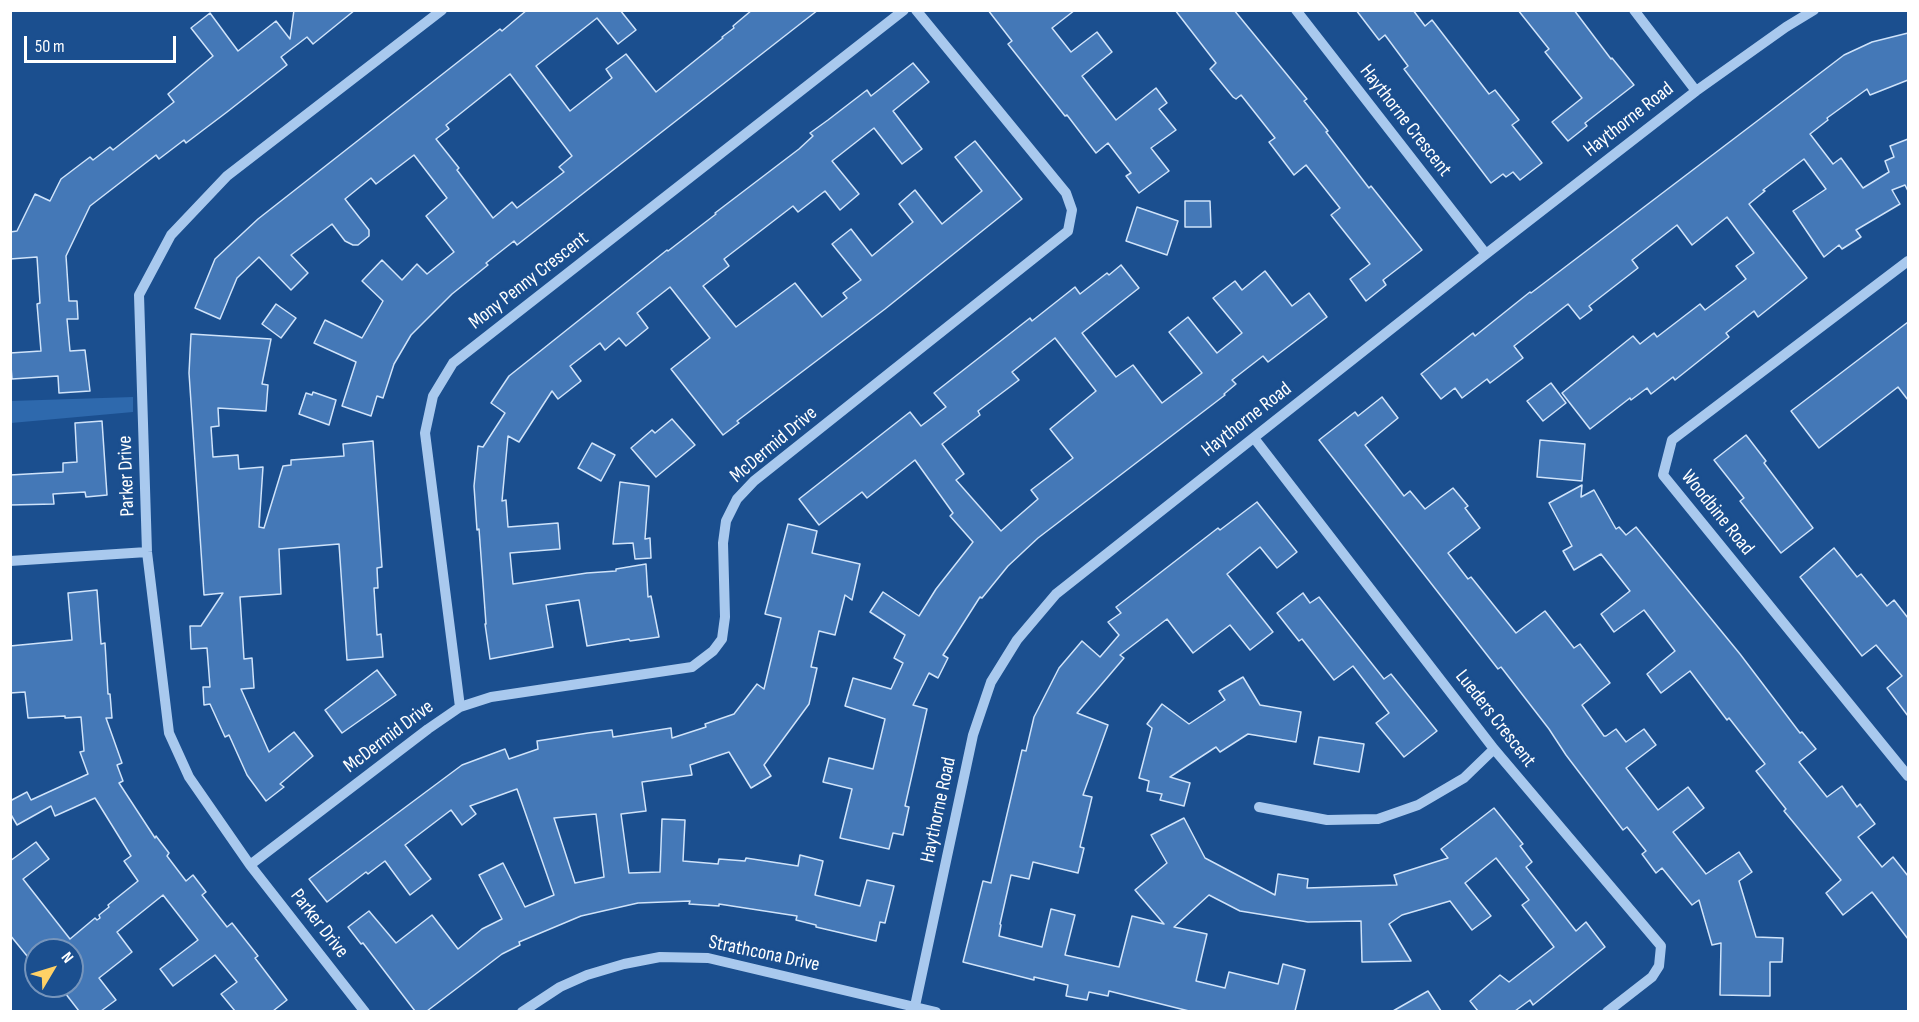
<!DOCTYPE html>
<html>
<head>
<meta charset="utf-8">
<style>
	body { margin:0 }
	#map { position:relative; width:1919px; height:1022px; overflow:hidden; background:#1b4f8f; font-family:"Sofia Sans Condensed",sans-serif }
	canvas { display:block }
	.frame { position:absolute; inset:0; border:12px solid #fff; pointer-events:none }
	.north { position:absolute; left:24px; top:938px; width:60px; height:60px; box-sizing:border-box; background:#1b4f8f; border:2px solid #7695bc; border-radius:50%; rotate:52deg; font-size:16px; font-weight:700; line-height:24px; text-align:center; color:#fff }
	.north::after { content:''; display:block; margin:auto; width:21px; height:27px; background:#ffd166; clip-path:polygon(50% 0,100% 100%,50% 72%,0 100%) }
	.scale { position:absolute; left:24px; top:36px; width:152px; height:27px; box-sizing:border-box; border:3px solid #fff; border-top:0; padding-left:8px; font-size:18px; line-height:21px; white-space:nowrap; color:#fff; -webkit-text-stroke:4px #1b4f8f; paint-order:stroke }
</style>
</head>
<body>
<div id="map">
<canvas width="1919" height="1022"></canvas>
<div class="frame"></div>
<div class="north">N</div>
<div class="scale">50 m</div>
</div>
<script>
const ctx = document.querySelector('canvas').getContext('2d');
ctx.lineJoin = 'round';
function fillPath(path, color) {
  ctx.fillStyle = color;
  ctx.fill(path, 'evenodd');
}
function toPath(rows) {
  const path = new Path2D();
  for (const r of rows) {
    path.moveTo(r[0], r[1]);
    for (let i = 2; i < r.length; i += 2) path.lineTo(r[i], r[i + 1]);
  }
  return path;
}
function strokePath(path, color, width, dash) {
  ctx.strokeStyle = color;
  ctx.lineWidth = width;
  ctx.lineCap = dash ? 'butt' : 'round';
  ctx.setLineDash(dash || []);
  ctx.stroke(path);
}
function label(font, color, halo, rows, align = 'center') {
  ctx.font = font + ' "Sofia Sans Condensed",sans-serif';
  ctx.lineWidth = 6;
  ctx.setLineDash([]);
  ctx.textBaseline = 'middle';
  ctx.strokeStyle = halo;
  ctx.fillStyle = color;
  for (const [text, x, y, turn = 0] of rows) {
    ctx.save();
    ctx.translate(x, y);
    ctx.rotate((+turn || 0) * Math.PI / 180);
    ctx.textAlign = isNaN(turn) ? turn : align;
    if (halo) ctx.strokeText(text, 0, 0);
    ctx.fillText(text, 0, 0);
    ctx.restore();
  }
}
fillPath(toPath([
	[133,397,133,412,11,423,11,401]
]), '#2e69ad');
const building = toPath([
	[294,10,355,10,313,44,307,37,281,57,287,65,227,112,186,143,184,140,159,159,156,155,90,206,66,256,69,301,77,301,78,319,67,319,70,351,85,350,90,391,59,393,58,376,12,379,10,353,41,351,37,304,40,303,37,257,10,259,10,232,17,231,35,194,50,201,61,179,90,157,93,160,110,147,113,150,174,102,168,94,213,56,191,28,210,13,238,51,276,21,290,39,294,10],
	[527,10,620,10,636,30,618,44,597,18,536,66,570,111,612,78,606,69,626,54,656,92,723,38,722,37,734,28,733,26,752,10,818,10,517,245,514,241,486,263,488,265,452,294,411,335,394,364,383,398,377,396,371,416,342,406,356,362,314,343,325,320,362,338,383,301,362,281,382,260,402,280,417,264,427,274,454,252,426,216,447,198,414,155,376,184,371,178,345,199,369,230,369,236,358,245,353,245,345,241,332,224,291,255,308,273,291,290,259,257,237,278,220,319,195,308,215,259,258,219,500,29,502,31,527,10],
	[510,74,572,156,559,167,564,172,517,208,512,202,493,218,457,170,459,168,436,139,449,129,446,125,510,74],
	[988,10,1075,10,1052,28,1071,52,1097,32,1112,52,1082,76,1116,120,1156,88,1167,103,1159,109,1176,130,1151,148,1169,171,1139,193,1126,176,1131,173,1108,143,1096,153,1067,115,1065,116,1008,44,1012,41,988,10],
	[1175,10,1234,10,1307,99,1304,101,1328,131,1326,132,1369,188,1371,186,1422,250,1383,280,1386,285,1366,301,1350,279,1370,264,1331,215,1340,208,1306,165,1294,175,1269,142,1275,138,1241,95,1236,99,1233,97,1210,69,1216,63,1175,10],
	[1356,10,1413,10,1425,26,1432,20,1489,94,1495,90,1519,120,1512,125,1542,163,1520,180,1513,172,1506,177,1503,174,1491,183,1404,69,1408,66,1385,35,1379,40,1356,10],
	[1518,10,1574,10,1611,59,1612,58,1634,85,1585,123,1587,126,1568,141,1552,122,1582,98,1545,52,1549,49,1518,10],
	[1908,33,1908,80,1870,95,1867,89,1827,118,1828,120,1810,134,1833,164,1841,158,1863,188,1889,172,1885,161,1894,157,1890,146,1908,139,1908,191,1905,185,1892,190,1900,204,1856,230,1861,237,1842,249,1839,245,1824,257,1793,211,1826,189,1804,159,1763,190,1765,191,1749,204,1807,278,1758,317,1754,311,1726,333,1729,337,1675,380,1673,377,1651,394,1647,388,1631,400,1630,398,1590,429,1562,393,1633,336,1640,344,1654,333,1657,337,1700,304,1705,310,1746,279,1736,266,1754,253,1727,217,1692,245,1677,225,1632,260,1638,268,1589,306,1592,310,1580,319,1568,304,1514,346,1523,358,1490,383,1487,379,1462,398,1455,388,1441,399,1421,374,1473,333,1475,336,1530,292,1531,293,1844,55,1872,42,1908,33],
	[913,63,929,82,893,111,922,149,902,164,874,128,832,161,859,194,840,210,825,191,798,212,793,206,724,259,729,266,703,286,736,327,795,283,822,317,847,298,843,293,861,280,832,244,851,229,872,256,913,222,899,204,915,190,942,224,982,191,955,157,975,141,1022,199,885,309,737,421,739,423,723,435,671,369,710,338,670,287,637,313,648,328,626,346,619,338,605,350,600,343,570,366,581,381,558,399,552,391,519,442,508,436,502,501,506,500,508,527,558,523,560,549,510,553,513,584,587,573,616,571,616,569,646,564,648,597,651,596,659,637,630,641,629,639,587,646,579,600,546,605,553,647,490,659,485,624,486,624,479,529,477,530,474,486,478,446,483,447,505,413,491,403,509,376,667,250,668,251,716,214,715,213,799,149,813,136,810,133,828,120,867,90,871,96,913,63],
	[1185,201,1210,201,1211,227,1185,227,1185,201],
	[1137,207,1178,221,1167,255,1126,241,1137,207],
	[1121,265,1139,288,1082,333,1116,377,1133,365,1162,403,1202,373,1169,332,1188,317,1217,353,1242,333,1213,298,1235,281,1242,290,1265,271,1292,306,1309,293,1327,317,1268,362,1263,356,1232,380,1236,384,1224,394,1225,395,1038,538,1008,566,982,598,980,597,943,655,948,658,938,678,929,673,913,705,927,709,905,806,909,807,903,835,893,833,889,849,840,838,852,789,823,782,829,758,873,769,885,719,845,706,853,678,891,689,903,663,894,658,905,635,870,612,883,592,919,616,936,589,973,542,950,516,953,513,915,460,867,498,862,492,819,525,799,499,910,412,921,426,946,407,934,393,1030,318,1032,321,1075,287,1080,294,1107,273,1109,275,1121,265],
	[1055,338,1096,391,1050,429,1073,458,1031,490,1038,499,1001,531,956,480,964,474,942,444,980,415,978,411,1019,380,1012,372,1055,338],
	[276,304,296,318,281,338,262,324,276,304],
	[1908,322,1908,400,1898,387,1819,448,1791,411,1908,322],
	[191,334,271,339,262,384,268,385,266,411,218,408,219,426,211,427,213,457,238,455,239,469,263,467,259,527,264,528,283,466,291,465,291,460,344,456,343,444,373,441,382,567,377,568,378,588,374,588,377,635,381,634,383,657,347,660,339,544,279,549,281,594,240,597,244,659,252,658,254,688,241,689,269,752,294,732,313,756,280,784,284,787,266,801,247,775,229,735,225,737,210,704,204,705,203,687,210,687,207,648,191,649,190,626,201,626,223,593,204,595,189,373,191,334],
	[1551,383,1566,403,1543,421,1527,401,1551,383],
	[313,392,336,400,329,425,299,414,306,393,312,395,313,392],
	[1382,397,1398,418,1365,445,1404,496,1410,491,1425,509,1453,488,1468,506,1465,508,1480,528,1448,553,1468,579,1471,577,1516,633,1545,611,1574,648,1580,644,1610,683,1582,705,1604,736,1606,736,1616,729,1626,742,1644,729,1656,745,1626,768,1658,810,1688,787,1704,808,1673,832,1706,874,1739,852,1752,872,1739,881,1756,937,1783,938,1782,962,1770,962,1770,996,1720,995,1721,943,1712,945,1699,900,1692,905,1662,868,1656,873,1642,854,1646,851,1627,827,1623,830,1566,755,1549,729,1501,667,1498,669,1319,440,1355,412,1358,416,1382,397],
	[672,419,695,445,656,477,631,448,652,430,655,433,672,419],
	[102,421,107,495,86,497,85,492,53,494,54,504,10,505,10,475,63,472,63,463,77,462,75,423,102,421],
	[1746,435,1766,461,1764,463,1813,528,1781,553,1740,501,1744,498,1714,460,1746,435],
	[1540,440,1585,444,1582,481,1537,477,1540,440],
	[592,443,615,455,601,481,578,468,592,443],
	[620,482,649,486,645,539,650,538,651,558,635,559,633,543,613,544,620,482],
	[1582,485,1581,497,1594,490,1616,529,1619,527,1626,535,1636,527,1740,654,1800,733,1802,732,1816,749,1799,762,1827,797,1842,786,1857,807,1860,804,1875,824,1858,837,1882,867,1893,857,1908,876,1908,939,1872,892,1843,915,1826,893,1841,880,1784,811,1786,809,1756,771,1765,764,1729,718,1727,720,1690,671,1661,693,1647,674,1675,651,1644,610,1614,632,1601,614,1630,591,1601,554,1574,570,1563,551,1572,546,1549,503,1582,485],
	[1257,502,1297,552,1277,568,1260,547,1227,574,1273,632,1250,650,1230,625,1193,653,1167,619,1120,655,1124,658,1077,713,1108,725,1083,795,1092,797,1080,847,1084,848,1078,873,1033,862,1029,879,1011,875,1000,924,1001,925,999,936,1042,947,1051,909,1075,915,1065,955,1119,967,1132,916,1164,924,1135,890,1167,863,1151,835,1184,818,1205,858,1275,895,1278,874,1308,879,1307,888,1397,885,1394,875,1448,858,1441,849,1494,808,1523,844,1520,846,1532,862,1526,867,1576,931,1586,922,1605,947,1533,1005,1530,1000,1515,1011,1478,1011,1470,1001,1500,975,1509,982,1554,947,1522,905,1529,900,1496,858,1465,883,1491,916,1472,930,1450,901,1402,915,1389,924,1411,961,1362,962,1361,921,1308,922,1240,911,1209,895,1174,927,1207,934,1196,981,1225,988,1229,972,1278,984,1283,964,1305,970,1295,1011,1189,1011,1109,991,1108,996,1089,992,1087,1000,1066,996,1068,985,1034,977,1034,980,963,962,983,881,991,883,1022,750,1026,751,1034,717,1059,668,1082,641,1100,657,1119,635,1108,622,1121,613,1116,607,1218,528,1220,530,1257,502],
	[788,524,817,531,812,553,860,564,852,600,845,595,835,635,819,631,811,667,817,668,809,704,764,765,771,776,751,788,729,752,690,765,692,775,642,782,646,811,621,814,629,873,660,872,662,819,685,820,683,861,718,864,719,859,745,861,746,858,798,866,800,855,823,861,815,895,860,906,867,880,894,886,885,923,880,922,876,941,816,927,816,925,796,920,797,916,719,904,719,906,689,904,690,901,638,903,581,916,519,942,520,945,502,954,427,1011,415,1011,363,943,361,944,348,927,369,911,396,943,432,915,458,949,482,929,502,919,479,875,503,863,525,907,554,895,517,789,470,806,476,814,462,825,451,810,405,845,431,879,410,895,385,861,368,874,366,872,327,902,309,879,462,765,505,749,509,759,538,749,537,741,588,733,612,730,613,737,671,728,672,738,706,727,705,724,734,714,757,684,764,689,781,618,765,614,788,524],
	[596,814,604,877,575,883,554,818,596,814],
	[1834,548,1857,577,1861,574,1887,606,1894,600,1908,618,1908,716,1887,688,1902,676,1876,645,1862,656,1800,577,1834,548],
	[97,590,101,644,105,643,108,694,110,694,112,718,106,718,122,763,117,765,123,781,119,783,155,838,156,836,169,853,167,856,186,881,193,875,206,892,202,895,227,927,232,923,258,956,255,958,287,1000,273,1011,235,1011,221,994,237,982,215,955,173,986,160,969,198,940,163,895,117,932,132,952,99,978,116,1000,101,1011,79,1011,62,989,66,986,72,986,72,950,36,950,36,967,10,935,10,861,36,842,49,859,23,879,70,939,95,918,97,920,100,918,99,915,109,907,108,905,138,881,124,861,131,856,95,798,55,816,51,806,17,825,10,813,10,801,27,792,31,800,88,774,80,752,84,751,81,717,65,718,65,716,28,718,25,692,10,693,10,646,72,640,68,593,97,590],
	[1303,593,1310,603,1319,597,1384,679,1391,674,1437,731,1404,757,1376,723,1389,713,1353,666,1334,680,1302,639,1299,641,1277,613,1303,593],
	[377,670,396,695,342,733,325,710,377,670],
	[1243,677,1260,705,1301,712,1296,742,1248,734,1220,752,1216,747,1170,777,1190,783,1184,806,1160,800,1162,794,1147,791,1149,781,1139,778,1152,728,1147,724,1162,704,1189,724,1225,700,1219,691,1243,677],
	[1319,737,1364,744,1359,772,1314,764,1319,737],
	[1428,991,1441,1011,1393,1011,1428,991]
]);
fillPath(building, '#4478b7');
strokePath(building, '#cfe3fa', 1.5);
strokePath(toPath([
	[1296,10,1486,254],
	[1634,10,1696,91],
	[1908,261,1672,440,1663,475,1908,776],
	[1254,438,1494,749,1661,946,1659,966,1652,977,1607,1012],
	[10,561,147,552],
	[460,707,425,433,433,396,453,363,904,10],
	[1259,807,1327,820,1378,819,1418,805,1464,778,1494,749],
	[250,865,428,729,460,707,491,697,692,667,713,651,722,639,725,617,723,543,726,521,737,499,754,481,1068,231,1072,210,1066,193,916,10],
	[915,1006,973,735,991,682,1017,640,1056,594,1486,254,1696,91,1786,27,1814,10],
	[365,1012,250,865,189,777,169,733,147,552,139,295,171,235,227,176,442,10],
	[522,1012,560,987,587,975,624,964,660,957,708,958,936,1012]
]), '#a9c9ee', 10);
label('20px', '#fff', '#1b4f8f', [
	["Haythorne Road",1629,120,-38],
	["Haythorne Crescent",1405,121,52],
	["Mony Penny Crescent",529,281,-38],
	["Haythorne Road",1247,420,-38],
	["McDermid Drive",774,445,-40],
	["Parker Drive",127,476,-92],
	["Woodbine Road",1717,513,51],
	["Lueders Crescent",1495,719,52],
	["McDermid Drive",389,737,-37],
	["Haythorne Road",939,810,-78],
	["Parker Drive",319,924,52],
	["Strathcona Drive",764,954,12]
]);
</script>
</body>
</html>
